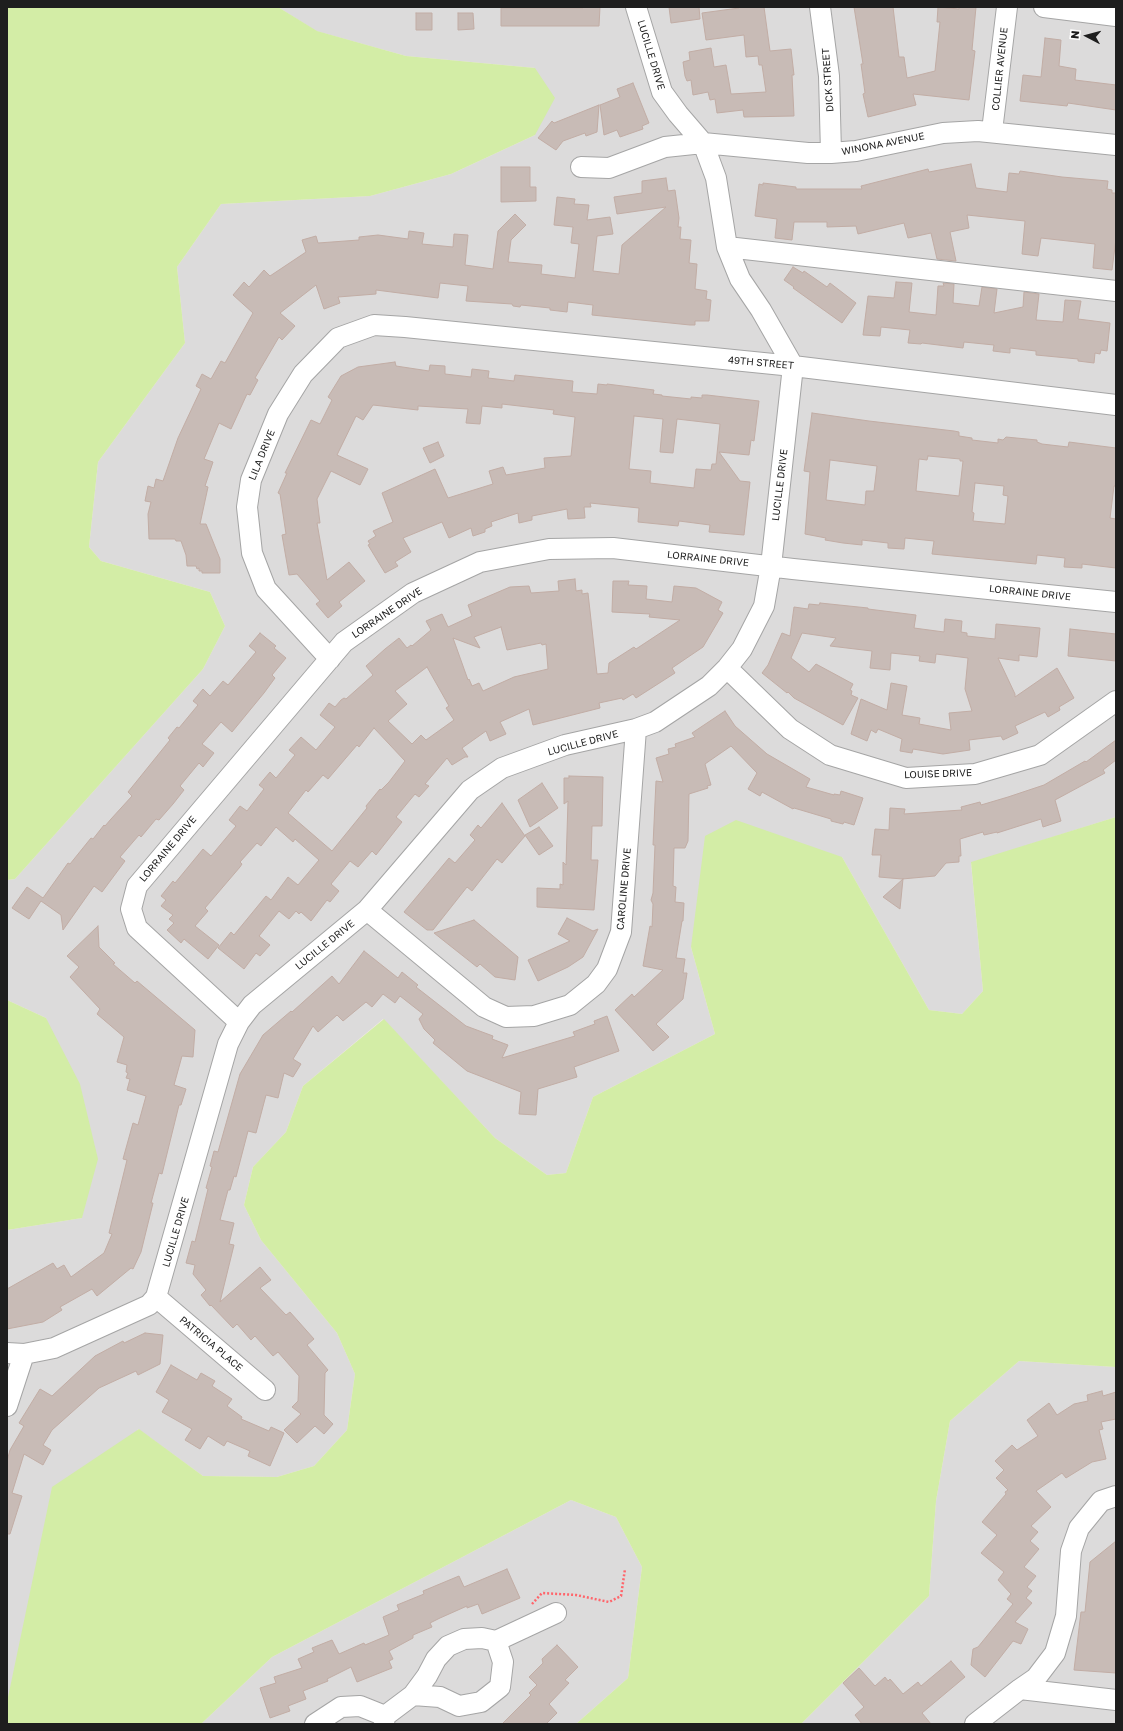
<!DOCTYPE html>
<html>
<head>
<meta charset="utf-8">
<style>
	body { margin:0 }
	#map { position:relative; width:1123px; height:1731px; overflow:hidden; background:#f0eae3; font-family:"Golos Text",sans-serif }
	canvas { display:block }
	.frame { position:absolute; inset:0; border:8px solid #1e1e1e; pointer-events:none }
	.north { position:absolute; left:1067px; top:16px; width:40px; height:40px; -webkit-text-stroke:3px #fff; paint-order:stroke; rotate:276deg; font-size:11px; font-weight:700; line-height:16px; text-align:center; color:#1e1e1e }
	.north::after { content:''; display:block; margin:auto; width:14px; height:18px; background:#1e1e1e; clip-path:polygon(50% 0,100% 100%,50% 72%,0 100%) }
</style>
</head>
<body>
<div id="map">
<canvas width="1123" height="1731"></canvas>
<div class="frame"></div>
<div class="north">N</div>
</div>
<script>
const ctx = document.querySelector('canvas').getContext('2d');
ctx.lineJoin = 'round';
function fillPath(path, color) {
  ctx.fillStyle = color;
  ctx.fill(path, 'evenodd');
}
function toPath(rows) {
  const path = new Path2D();
  for (const r of rows) {
    path.moveTo(r[0], r[1]);
    for (let i = 2; i < r.length; i += 2) path.lineTo(r[i], r[i + 1]);
  }
  return path;
}
function strokePath(path, color, width, dash) {
  ctx.strokeStyle = color;
  ctx.lineWidth = width;
  ctx.lineCap = dash ? 'butt' : 'round';
  ctx.setLineDash(dash || []);
  ctx.stroke(path);
}
function label(font, color, halo, rows, align = 'center') {
  ctx.font = font + ' "Golos Text",sans-serif';
  ctx.lineWidth = 3;
  ctx.setLineDash([]);
  ctx.textBaseline = 'middle';
  ctx.strokeStyle = halo;
  ctx.fillStyle = color;
  for (const [text, x, y, turn = 0] of rows) {
    ctx.save();
    ctx.translate(x, y);
    ctx.rotate((+turn || 0) * Math.PI / 180);
    ctx.textAlign = isNaN(turn) ? turn : align;
    if (halo) ctx.strokeText(text, 0, 0);
    ctx.fillText(text, 0, 0);
    ctx.restore();
  }
}
fillPath(toPath([
	[278,7,1116,7,1116,817,971,863,983,991,962,1014,929,1010,842,857,691,947,715,1034,593,1097,566,1173,547,1175,495,1138,383,1019,303,1086,286,1132,253,1167,244,1205,261,1240,337,1333,355,1374,347,1430,314,1466,277,1477,203,1476,138,1429,7,1702,7,1230,82,1218,46,1018,7,1000,7,880,15,879,203,669,225,626,210,592,101,561,89,547,98,462,185,343,177,267,221,204,370,196,451,174,535,135,535,68,406,56,316,31],
	[1019,1361,1116,1367,1116,1724,801,1724,929,1596,936,1501,950,1421],
	[571,1500,616,1517,642,1567,628,1678,576,1724,201,1724,272,1657]
]), '#dcdbdb');
fillPath(toPath([
	[7,7,278,7,317,31,406,56,535,68,555,98,535,135,451,174,370,196,221,204,177,267,185,343,98,462,89,547,101,561,210,592,225,626,203,669,15,879,7,880],
	[1116,817,1116,1367,1019,1361,950,1421,936,1501,929,1596,801,1724,576,1724,628,1678,642,1567,616,1517,571,1500,272,1657,201,1724,7,1724,7,1702,52,1487,139,1429,203,1476,277,1477,314,1466,347,1430,355,1374,337,1333,261,1240,244,1205,253,1167,286,1132,303,1086,384,1019,495,1138,547,1175,566,1173,593,1097,715,1034,691,947,705,836,736,820,842,857,929,1010,962,1014,983,991,971,862],
	[7,1000,46,1018,80,1084,98,1159,82,1218,7,1230]
]), '#d3eda6');
const building = toPath([
	[583,7,600,7,599,26,501,26,501,8,583,8,583,7],
	[669,7,699,7,700,19,671,23,669,7],
	[739,7,764,7,770,51,791,49,794,75,792,75,794,116,744,117,743,110,717,113,715,99,710,100,708,92,693,95,691,80,687,81,685,76,683,62,690,60,689,52,711,48,714,67,726,65,731,94,766,92,762,65,759,65,758,56,746,57,744,35,706,40,702,13,739,8,739,7],
	[854,7,893,7,899,57,904,57,907,78,935,71,940,22,937,22,938,7,959,9,959,7,976,7,972,50,975,51,969,100,913,94,916,105,868,117,863,94,865,93,861,64,863,64,854,7],
	[416,13,432,13,432,30,416,30,416,13],
	[458,13,473,13,474,29,458,30,458,13],
	[1045,38,1061,40,1059,66,1076,69,1075,80,1116,85,1116,110,1068,103,1067,106,1020,101,1023,75,1041,77,1045,38],
	[633,83,649,123,642,126,643,129,620,137,617,130,604,135,600,105,620,97,617,89,633,83],
	[599,105,597,132,586,136,585,133,563,141,556,150,538,138,552,121,554,123,599,105],
	[971,164,976,188,1007,192,1009,173,1019,174,1020,171,1062,177,1108,181,1107,189,1112,190,1112,193,1116,193,1116,239,1112,270,1093,268,1095,244,1041,238,1038,256,1022,254,1025,221,967,215,969,228,950,232,956,261,937,259,931,233,908,238,904,223,858,234,856,226,827,227,827,222,794,222,792,240,775,238,777,219,755,216,759,184,763,185,763,183,796,187,796,189,862,189,861,186,928,169,929,172,971,164],
	[501,167,530,167,530,187,536,187,536,201,501,202,501,167],
	[666,178,668,191,675,190,679,218,678,227,681,227,680,239,691,240,689,263,697,264,695,289,707,291,706,299,711,300,709,321,695,321,695,325,690,325,592,315,593,305,568,302,567,312,550,310,550,308,521,305,520,307,513,306,512,304,466,301,468,286,440,283,438,298,376,290,376,294,338,297,340,303,324,309,316,285,280,313,295,326,282,340,279,337,255,378,258,380,250,395,247,394,231,429,219,423,204,459,213,462,205,486,208,487,200,524,206,524,220,559,220,573,202,573,202,571,199,571,199,568,197,569,196,566,187,566,186,555,181,541,176,541,175,539,149,539,148,514,151,502,145,501,148,486,154,488,156,479,163,481,178,438,201,389,196,386,202,374,211,379,221,361,225,363,253,313,233,295,244,282,249,287,264,270,270,276,306,252,302,240,316,236,318,243,359,240,359,237,378,235,408,239,409,231,424,233,422,244,453,247,454,234,468,235,465,265,493,269,498,231,515,214,526,225,511,240,508,262,542,265,541,274,575,278,579,244,571,243,573,227,554,225,557,197,575,199,574,204,589,205,587,220,610,217,613,234,597,236,593,271,619,274,622,245,666,207,617,214,614,197,642,193,642,181,666,178],
	[793,267,803,273,804,271,827,287,830,283,856,303,842,323,793,288,794,287,784,280,793,267],
	[896,282,912,283,909,312,936,315,938,286,944,286,943,283,954,284,953,303,979,306,982,287,997,289,994,313,1023,307,1024,292,1039,294,1036,320,1063,322,1065,300,1081,301,1078,319,1110,323,1107,351,1101,350,1100,354,1095,353,1094,363,1078,361,1078,359,1036,355,1036,351,1010,348,1010,353,993,351,994,345,964,342,963,348,922,343,921,344,908,343,910,330,881,327,880,336,863,335,868,296,894,298,896,282],
	[395,362,396,366,429,371,430,365,445,366,445,374,471,377,472,369,489,371,488,378,514,381,515,375,573,381,572,392,597,394,598,384,607,385,607,384,654,390,653,394,662,395,662,396,691,399,691,397,702,398,702,395,707,395,759,401,754,441,751,440,749,455,719,452,740,481,750,482,744,535,709,532,710,525,679,521,678,526,638,522,639,508,590,503,591,507,584,507,585,518,568,519,567,509,532,516,532,520,519,523,518,513,491,522,492,526,485,529,485,532,473,536,471,528,449,538,442,522,403,538,411,552,395,562,398,566,385,573,368,545,370,544,368,541,376,536,373,531,393,522,382,493,435,469,448,498,493,484,489,471,503,467,506,475,545,468,544,458,571,456,575,417,553,414,554,410,502,404,502,408,482,406,480,424,466,423,468,409,418,406,418,410,373,405,363,420,356,416,337,455,368,469,360,485,331,471,317,499,320,523,317,523,327,580,349,562,365,581,339,602,342,606,328,618,316,604,320,601,297,574,289,575,282,535,286,534,280,494,278,493,287,473,285,473,311,420,320,424,332,400,328,397,341,376,358,367,395,362],
	[634,416,663,419,660,452,673,453,677,419,720,424,716,464,712,464,711,470,696,469,694,488,650,483,651,471,629,469,634,416],
	[812,413,869,421,954,431,959,432,959,436,972,438,972,440,998,443,998,439,1003,440,1006,437,1037,440,1037,442,1042,444,1068,447,1069,442,1116,448,1116,486,1114,486,1110,518,1116,519,1116,568,1082,564,1082,568,1064,567,1065,558,1037,555,1036,564,932,554,934,541,905,538,904,549,888,548,888,543,862,540,862,545,843,543,825,540,826,538,805,534,810,472,804,471,812,413],
	[928,456,960,459,960,461,963,461,959,496,916,491,919,459,927,460,928,456],
	[830,460,877,466,874,491,866,491,865,505,826,500,830,460],
	[975,483,1004,486,1003,495,1008,496,1005,524,973,521,974,513,972,512,975,483],
	[438,442,444,456,430,463,423,448,438,442],
	[575,579,576,591,582,590,582,594,588,593,597,674,608,673,609,663,634,647,636,649,680,620,649,617,650,614,612,612,613,581,629,581,628,585,647,586,646,599,672,602,674,586,696,588,722,602,718,610,723,613,703,647,672,668,675,673,636,698,633,694,623,700,622,698,599,703,600,708,533,725,529,709,500,722,506,734,490,741,486,731,462,748,468,757,465,757,452,765,447,758,425,784,429,786,419,797,415,794,396,817,402,822,376,855,372,851,358,867,350,861,331,884,339,891,330,902,327,900,311,921,301,912,299,914,296,911,289,919,279,911,259,936,270,945,260,956,256,953,244,969,218,948,231,932,234,935,266,896,271,900,288,877,298,885,319,860,295,839,293,842,276,827,261,846,257,843,240,862,242,864,240,867,205,908,208,911,195,926,219,945,208,959,184,939,181,943,167,930,174,923,169,919,173,915,161,906,166,900,161,896,173,881,175,883,203,849,211,856,236,826,229,820,240,806,247,811,264,789,259,785,270,772,276,778,295,755,289,750,301,737,316,750,335,727,320,715,329,703,335,707,341,700,344,698,346,699,373,675,366,666,385,649,399,638,407,648,411,645,412,646,431,630,426,621,442,614,448,627,472,616,468,605,510,587,529,586,531,593,559,591,558,581,575,579],
	[501,627,507,650,541,643,542,645,546,644,548,669,514,677,483,691,479,683,472,686,469,679,468,680,453,638,480,648,474,637,501,627],
	[427,667,449,706,446,708,454,720,426,740,421,735,412,744,388,721,407,704,395,691,427,667],
	[374,728,405,761,389,782,381,790,380,789,366,806,367,808,332,851,288,813,306,790,308,792,323,775,328,779,357,745,359,747,374,728],
	[820,603,868,608,868,609,916,615,914,628,944,632,945,619,962,621,961,632,967,633,967,636,995,639,996,624,1040,628,1037,657,1019,655,1019,661,998,658,1015,694,1015,697,1057,668,1074,698,1059,707,1060,710,1048,717,1045,712,1015,726,1018,733,1003,740,1001,736,969,740,970,750,943,754,913,749,912,753,900,751,902,739,878,729,876,733,871,730,867,741,851,734,861,699,887,710,891,683,907,686,902,715,920,718,919,724,951,730,949,713,972,711,965,689,968,658,936,654,935,663,919,661,920,656,891,653,890,670,870,668,872,651,830,646,836,638,802,633,791,658,809,672,816,664,853,684,850,690,852,691,851,695,858,698,843,725,794,698,788,692,787,693,762,673,768,665,782,633,790,636,794,607,808,609,809,604,819,605,820,603],
	[1070,629,1116,634,1116,661,1068,656,1070,629],
	[260,633,276,646,274,648,286,658,272,675,275,678,264,693,232,732,221,722,202,744,214,753,203,767,199,763,180,786,184,790,173,804,159,820,156,819,141,837,139,835,120,857,125,861,102,892,94,886,63,930,61,915,41,901,29,919,12,908,27,887,43,898,68,863,70,864,91,838,93,839,104,825,105,826,111,819,132,796,128,792,170,740,168,738,177,727,179,728,198,705,193,701,203,689,210,696,223,681,228,685,256,652,249,646,260,633],
	[725,711,735,726,767,754,810,779,806,787,834,795,834,794,840,795,841,791,863,798,854,825,844,822,843,824,831,821,831,819,794,808,793,809,762,792,760,796,748,789,757,773,731,746,705,764,711,785,707,786,708,788,689,794,688,841,685,848,674,848,673,886,676,887,675,902,684,903,683,921,682,921,676,958,685,959,683,973,687,973,683,999,656,1024,669,1037,653,1051,615,1010,632,994,634,997,663,970,643,966,650,926,652,927,653,904,651,900,653,893,655,845,653,845,656,781,663,782,656,758,669,754,668,749,676,747,675,744,695,737,692,733,725,711],
	[1116,740,1116,760,1103,770,1105,773,1055,800,1061,821,1043,827,1041,819,997,833,997,832,984,835,983,832,960,839,961,856,959,856,959,862,946,863,935,876,902,879,879,877,881,855,872,855,875,829,889,830,890,808,905,809,904,814,962,810,961,807,980,802,981,805,1008,797,1044,785,1085,761,1086,762,1116,740],
	[569,776,603,777,602,826,592,826,591,860,598,860,594,910,537,907,537,888,560,889,560,884,563,885,563,862,566,865,568,801,564,804,564,778,569,778,569,776],
	[542,783,558,808,530,827,518,800,542,783],
	[502,803,525,836,502,863,497,859,472,891,467,887,433,930,427,930,404,912,449,858,455,863,475,840,470,835,478,825,481,828,502,803],
	[539,827,553,846,539,855,525,835,539,827],
	[903,879,900,909,883,897,903,879],
	[567,918,593,931,598,929,596,933,583,957,568,967,538,981,528,960,570,941,558,934,567,918],
	[474,920,518,957,515,980,495,977,480,964,477,967,434,933,474,920],
	[98,926,99,947,115,963,113,964,135,983,137,981,195,1030,193,1057,182,1056,174,1085,186,1089,181,1105,179,1105,162,1174,159,1173,151,1203,153,1203,141,1252,133,1269,131,1268,97,1296,92,1289,60,1307,62,1310,43,1322,7,1329,7,1289,53,1263,57,1269,64,1265,71,1277,104,1253,112,1234,109,1233,127,1160,123,1159,133,1123,138,1125,146,1096,127,1090,130,1079,126,1078,128,1073,126,1072,127,1065,117,1062,124,1037,97,1014,100,1009,70,977,79,967,67,956,98,926],
	[364,951,398,978,402,972,418,985,416,987,466,1026,493,1036,492,1039,508,1045,502,1058,575,1036,573,1032,595,1024,594,1021,607,1016,619,1051,574,1067,577,1077,538,1089,536,1115,519,1114,521,1092,467,1071,433,1043,435,1040,424,1029,419,1019,423,1014,400,996,395,1003,383,994,372,1007,366,1002,343,1021,337,1015,318,1032,313,1026,293,1059,301,1064,293,1077,284,1073,278,1098,266,1095,256,1133,248,1131,236,1177,234,1176,230,1190,228,1190,220,1220,234,1223,229,1244,234,1245,220,1302,260,1267,271,1280,260,1288,286,1315,290,1312,314,1339,307,1345,328,1370,325,1373,324,1415,333,1424,324,1434,315,1426,297,1443,284,1430,301,1414,292,1407,298,1401,299,1376,278,1352,273,1356,255,1336,251,1340,237,1324,233,1328,211,1305,210,1306,201,1295,206,1290,193,1274,195,1265,186,1263,192,1241,195,1242,208,1189,206,1188,212,1167,210,1166,214,1151,218,1152,240,1074,263,1035,291,1011,292,1012,332,976,339,984,364,951],
	[145,1333,163,1335,160,1364,138,1375,136,1371,99,1388,52,1430,43,1445,51,1450,43,1465,24,1454,12,1493,22,1496,10,1534,7,1534,7,1461,10,1450,24,1426,19,1423,40,1389,52,1396,95,1356,123,1341,124,1343,145,1333],
	[171,1365,197,1380,201,1373,215,1381,212,1386,232,1399,227,1406,242,1417,241,1419,269,1431,271,1427,284,1433,270,1466,248,1456,250,1451,227,1441,224,1446,208,1436,200,1449,185,1440,192,1429,162,1412,169,1400,156,1392,171,1365],
	[1102,1391,1103,1396,1116,1392,1116,1419,1101,1422,1103,1429,1099,1430,1106,1459,1092,1462,1066,1478,1062,1473,1036,1491,1051,1507,1031,1526,1038,1532,1030,1541,1039,1549,1024,1567,1036,1576,1027,1587,1032,1591,1026,1598,1032,1603,1015,1622,1028,1629,1021,1644,1013,1641,985,1677,971,1665,973,1649,978,1647,1013,1604,1007,1599,1011,1594,998,1580,1004,1572,981,1553,997,1535,982,1522,1006,1494,1005,1492,1008,1490,996,1478,1004,1470,995,1461,1012,1445,1017,1450,1038,1436,1027,1420,1049,1403,1057,1415,1074,1404,1088,1401,1087,1395,1102,1391],
	[1116,1541,1116,1673,1074,1670,1081,1612,1085,1612,1090,1562,1116,1541],
	[507,1569,520,1598,482,1614,478,1604,467,1608,467,1606,440,1618,430,1623,432,1627,413,1635,413,1638,389,1651,393,1659,389,1661,392,1668,357,1682,351,1667,327,1679,328,1681,303,1691,306,1699,288,1706,290,1711,270,1718,260,1688,276,1683,274,1677,302,1668,298,1659,314,1652,312,1648,332,1640,339,1654,364,1643,365,1645,389,1635,383,1617,399,1610,397,1605,424,1594,423,1591,459,1576,464,1587,507,1569],
	[557,1645,578,1667,565,1680,569,1683,549,1704,557,1713,546,1724,502,1724,531,1695,529,1693,537,1685,529,1677,543,1663,542,1659,557,1645],
	[951,1661,965,1677,922,1713,931,1724,862,1724,855,1715,864,1707,843,1683,859,1668,875,1686,885,1677,888,1681,890,1679,903,1694,918,1682,921,1686,951,1661]
]);
fillPath(building, '#c8bbb6');
strokePath(building, '#c2ada5', 1);
const minor = toPath([
	[820,7,829,76,831,153],
	[1044,7,1116,16],
	[992,131,1007,7],
	[581,167,609,168,665,147,703,143,808,153,831,153,856,151,943,133,978,131,1116,145],
	[727,247,1116,291],
	[330,659,266,589,252,553,247,507,251,480,278,414,303,374,338,338,374,325,405,327,793,366,1116,405],
	[727,668,790,729,830,755,906,778,975,774,1040,755,1116,701],
	[367,910,484,1007,506,1017,534,1016,570,1005,596,984,607,969,621,932,636,729],
	[239,1022,137,928,131,909,137,886,344,642,413,593,480,562,549,549,613,548,793,569,1116,602],
	[156,1297,265,1390],
	[7,1353,24,1354,54,1348,149,1305,156,1297,228,1044,239,1022,252,1005,367,910,470,790,502,768,565,745,636,729,655,722,709,686,727,668,742,649,764,606,771,566,793,366,761,310,740,279,727,247,716,178,703,143,678,114,662,92,636,7],
	[7,1406,24,1354],
	[496,1641,556,1613],
	[1020,1689,1036,1678,1055,1653,1066,1616,1071,1551,1079,1528,1101,1501,1116,1496],
	[385,1716,413,1695,427,1676,436,1659,448,1646,464,1639,482,1638,496,1641,503,1662,500,1687,481,1702,459,1706,440,1697,413,1695],
	[315,1724,341,1707,360,1706,385,1716,384,1724],
	[975,1724,1020,1689,1116,1700]
]);
strokePath(minor, '#a5a5a5', 22);
strokePath(toPath([
	[532,1604,542,1593,576,1595,609,1602,621,1596,625,1569]
]), '#ff656b', 2.5, [2, 2]);
strokePath(minor, '#fff', 20);
label('10px', '#1e1e1e', '#fff', [
	["LUCILLE DRIVE",651,55,73],
	["COLLIER AVENUE",1000,69,-84],
	["DICK STREET",828,80,-94],
	["WINONA AVENUE",883,144,-11],
	["49TH STREET",761,363,5],
	["LILA DRIVE",262,455,-68],
	["LUCILLE DRIVE",780,485,-83],
	["LORRAINE DRIVE",708,559,6],
	["LORRAINE DRIVE",1030,593,6],
	["LORRAINE DRIVE",387,613,-34],
	["LUCILLE DRIVE",583,743,-15],
	["LOUISE DRIVE",938,774,-2],
	["LORRAINE DRIVE",168,849,-50],
	["CAROLINE DRIVE",624,889,-85],
	["LUCILLE DRIVE",325,945,-39],
	["LUCILLE DRIVE",176,1232,-74],
	["PATRICIA PLACE",211,1344,40]
]);
</script>
</body>
</html>
